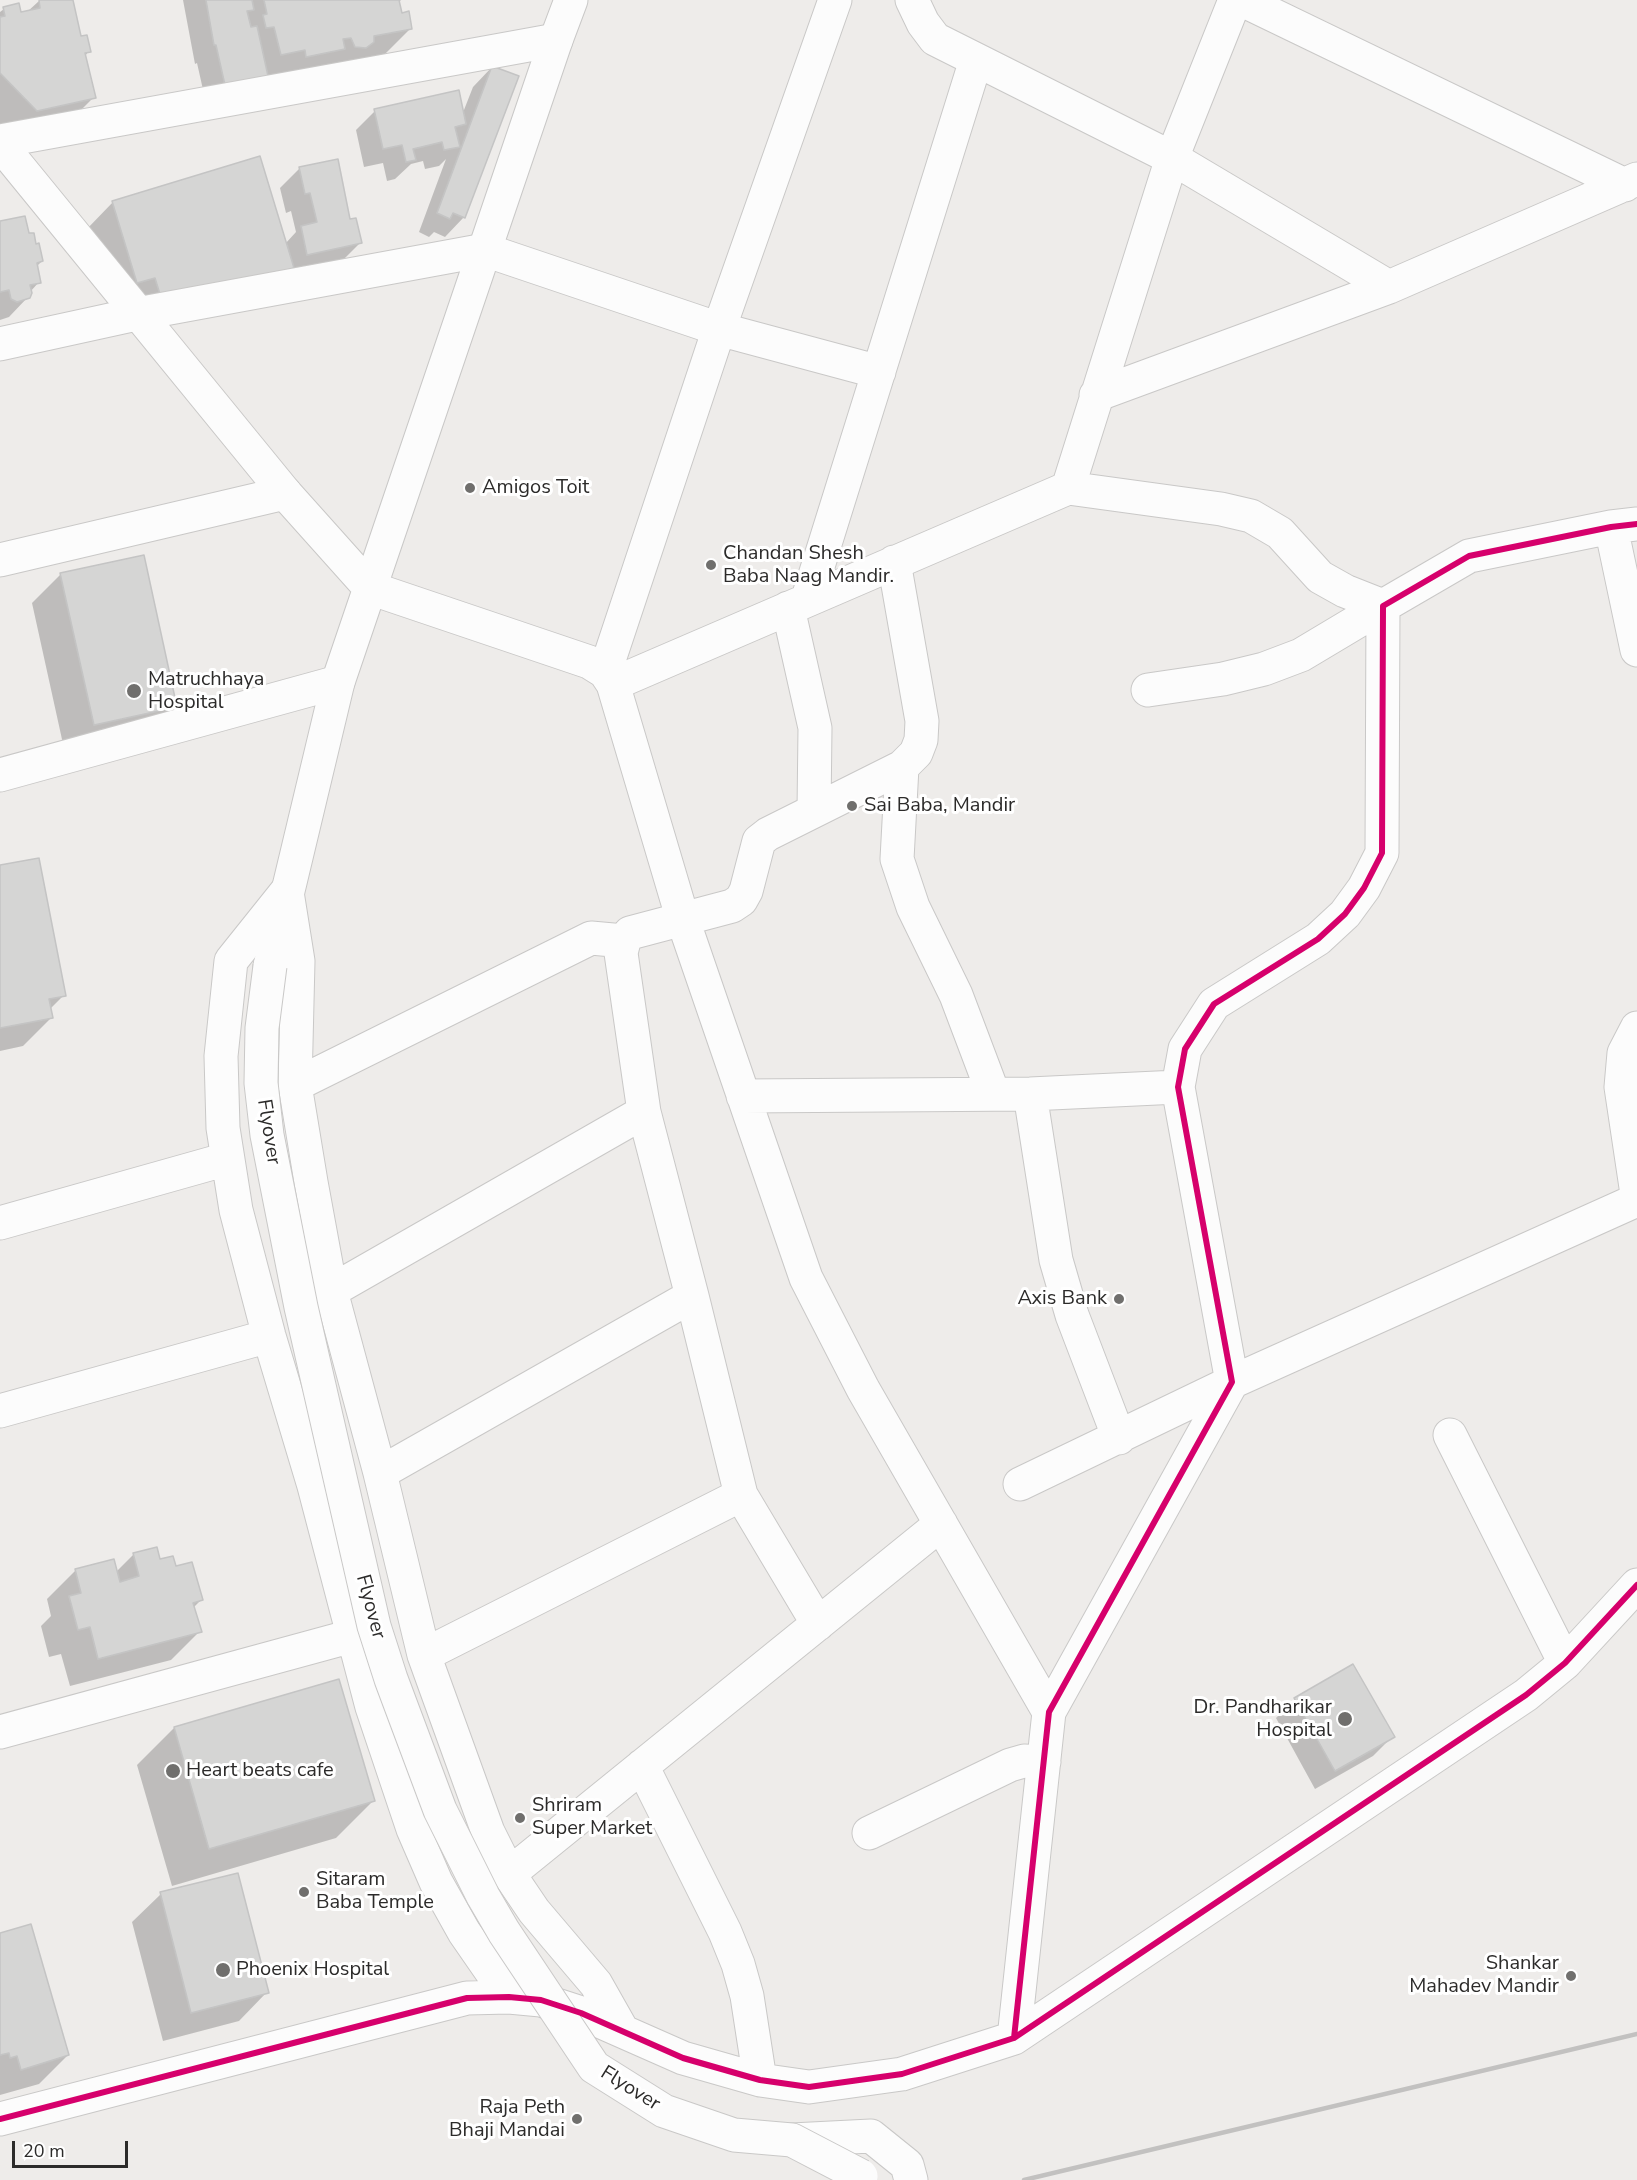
<!DOCTYPE html>
<html>
<head>
<meta charset="utf-8">
<style>
	body { margin:0 }
	#map { position:relative; width:1637px; height:2180px; overflow:hidden; background:#eeecea; font-family:"Nunito Sans",sans-serif }
	canvas { display:block }
	.scale { position:absolute; left:12px; top:2141px; width:116px; height:27px; box-sizing:border-box; border:3px solid #2c2b2a; border-top:0; padding-left:8px; font-size:18px; line-height:21px; white-space:nowrap; color:#2c2b2a; -webkit-text-stroke:4px #fff; paint-order:stroke }
</style>
</head>
<body>
<div id="map">
<canvas width="1637" height="2180"></canvas>
<div class="scale">20 m</div>
</div>
<script>
const ctx = document.querySelector('canvas').getContext('2d');
ctx.lineJoin = 'round';
function fillPath(path, color) {
  ctx.fillStyle = color;
  ctx.fill(path, 'evenodd');
}
function toPath(rows) {
  const path = new Path2D();
  for (const r of rows) {
    path.moveTo(r[0], r[1]);
    for (let i = 2; i < r.length; i += 2) path.lineTo(r[i], r[i + 1]);
  }
  return path;
}
function strokePath(path, color, width, dash) {
  ctx.strokeStyle = color;
  ctx.lineWidth = width;
  ctx.lineCap = dash ? 'butt' : 'round';
  ctx.setLineDash(dash || []);
  ctx.stroke(path);
}
function label(font, color, halo, rows, align = 'center') {
  ctx.font = font + ' "Nunito Sans",sans-serif';
  ctx.lineWidth = 6;
  ctx.setLineDash([]);
  ctx.textBaseline = 'middle';
  ctx.strokeStyle = halo;
  ctx.fillStyle = color;
  for (const [text, x, y, turn = 0] of rows) {
    ctx.save();
    ctx.translate(x, y);
    ctx.rotate((+turn || 0) * Math.PI / 180);
    ctx.textAlign = isNaN(turn) ? turn : align;
    if (halo) ctx.strokeText(text, 0, 0);
    ctx.fillText(text, 0, 0);
    ctx.restore();
  }
}
fillPath(toPath([
	[72,0,80,38,89,51,85,56,94,97,65,126,0,131,0,12,4,9,20,14,27,12,39,1],
	[183,0,401,0,398,3,400,15,411,28,382,57,206,103,197,63,195,64],
	[492,67,464,217,445,237,434,232,429,237,419,232,446,159,439,166,425,169,423,161,411,164,395,179,387,181,383,163,364,167,356,130,375,111,462,115,473,87],
	[300,168,349,220,361,242,341,262,263,296,135,335,126,305,109,310,85,231,113,202,285,244,296,232,291,211,286,213,280,188],
	[0,223,28,235,42,261,36,267,39,282,30,292,28,297,9,317,0,320],
	[61,574,176,707,147,735,65,753,32,603],
	[0,867,64,995,50,1009,51,1018,23,1046,0,1051],
	[134,1554,175,1568,201,1600,193,1608,200,1631,171,1660,70,1686,61,1654,49,1657,41,1626,51,1616,47,1599,75,1571,116,1572],
	[1295,1699,1393,1736,1373,1756,1315,1789,1276,1718],
	[174,1728,373,1801,336,1838,172,1886,137,1765],
	[161,1894,267,1992,239,2021,163,2041,132,1922],
	[0,1935,68,2055,39,2084,0,2095]
]), '#0003');
const building = toPath([
	[39,0,73,0,81,36,87,35,91,52,85,53,96,98,37,111,0,73,0,17,5,16,3,7,19,3,21,12,40,8,39,0],
	[206,0,252,0,254,10,247,11,251,27,257,26,268,76,225,85,216,45,214,45,206,0],
	[264,0,399,0,402,13,409,11,412,29,374,36,374,42,366,48,355,47,351,38,343,39,345,49,306,57,305,50,281,55,274,27,266,28,263,15,267,14,264,0],
	[492,66,519,76,465,218,453,213,450,219,437,213,492,66],
	[459,90,466,124,455,127,460,147,444,150,442,142,413,149,416,160,406,162,402,145,383,149,374,109,459,90],
	[260,156,294,268,164,307,155,278,137,283,112,201,260,156],
	[338,159,350,219,356,218,362,243,307,255,301,226,317,222,310,193,305,194,299,167,338,159],
	[25,216,29,233,34,233,36,244,39,243,43,261,37,263,41,283,30,285,32,293,30,298,17,302,11,299,9,290,0,292,0,221,25,216],
	[144,555,177,707,94,725,60,573,144,555],
	[39,858,66,996,49,999,53,1018,0,1028,0,865,39,858],
	[157,1547,160,1559,173,1556,176,1566,192,1562,203,1600,193,1603,202,1632,98,1659,90,1627,78,1630,69,1596,81,1593,75,1569,114,1559,120,1582,139,1576,133,1553,157,1547],
	[1353,1664,1395,1737,1335,1771,1294,1698,1353,1664],
	[339,1679,375,1801,209,1849,174,1727,339,1679],
	[238,1873,269,1993,191,2013,160,1892,238,1873],
	[31,1924,69,2055,21,2070,17,2056,10,2058,9,2053,0,2055,0,1933,31,1924]
]);
fillPath(building, '#d5d5d4');
strokePath(building, '#c4c4c4', 1.5);
const minor = toPath([
	[912,0,923,23,935,39,1172,158,1389,287],
	[1242,0,1625,185],
	[0,141,556,40],
	[0,344,137,314,485,250,719,329,879,372],
	[1096,395,1389,287,1637,179],
	[1068,488,1172,158,1235,0],
	[1611,527,1637,650],
	[0,560,285,493],
	[370,588,589,662,605,672,613,684,683,920,806,1278,863,1389,1049,1712],
	[808,598,976,60],
	[788,608,815,728,814,811],
	[605,672,719,329,835,0],
	[613,684,1068,488,1221,509,1251,516,1280,533,1320,577,1345,591,1383,606],
	[1148,690,1223,679,1264,669,1301,655,1383,606],
	[902,767,897,859,913,907,956,995,993,1093],
	[0,775,338,682],
	[287,891,231,961,221,1056,223,1128,236,1210,269,1336,314,1486,372,1707,413,1829,436,1882,464,1932,509,1997],
	[287,892,298,961,295,1085,311,1182,331,1291,380,1473,424,1655,488,1832,509,1874,534,1911,596,1984,622,2030],
	[1637,1028,1624,1053,1621,1087,1637,1194],
	[295,1085,591,938,624,941],
	[1030,1094,1056,1260,1072,1315,1119,1438],
	[743,1096,1030,1094,1178,1087],
	[0,1223,227,1159],
	[331,1291,644,1112],
	[0,1411,269,1336],
	[1450,1435,1565,1663],
	[380,1473,692,1296],
	[1020,1484,1232,1382,1637,1200],
	[741,1495,818,1624],
	[424,1655,741,1495,692,1296,644,1112,621,953,624,941,630,933,732,906,741,900,746,891,759,841,768,834,902,767,916,753,921,740,922,721,894,562],
	[0,1732,352,1636],
	[642,1766,725,1932,738,1964,747,1996,760,2080],
	[869,1833,1010,1765,1024,1761,1044,1762],
	[509,1874,941,1524],
	[1014,2038,1049,1712,1232,1382,1178,1087,1185,1049,1214,1004,1318,939,1345,914,1364,888,1382,853,1383,606,1469,556,1611,527,1637,524],
	[0,2119,467,1998,509,1997,541,2000,581,2013,683,2058,760,2080,809,2087,902,2074,1014,2038,1526,1695,1565,1663,1637,1585]
]);
const major = toPath([
	[0,144,285,493,370,588],
	[270,966,338,682,556,40,571,0],
	[792,2140,871,2136,907,2165,911,2180]
]);
strokePath(minor, '#c9c8c7', 35);
strokePath(major, '#c9c8c7', 35);
strokePath(minor, '#fcfcfc', 33);
strokePath(major, '#fcfcfc', 33);
strokePath(toPath([
	[1024,2180,1637,2034]
]), '#c2c1c0', 4.5);
const majorBridge = toPath([
	[270,966,262,1028,261,1083,267,1135,301,1307,374,1626,391,1679,440,1810,483,1896,504,1932,594,2067,664,2111,734,2135,792,2140,861,2176]
]);
strokePath(majorBridge, '#c9c8c7', 35, []);
strokePath(majorBridge, '#fcfcfc', 33);
strokePath(toPath([
	[1014,2038,1049,1712,1232,1382,1178,1087,1185,1049,1214,1004,1318,939,1345,914,1364,888,1382,853,1383,606,1469,556,1611,527,1637,524],
	[0,2119,467,1998,509,1997,541,2000,581,2013,683,2058,760,2080,809,2087,902,2074,1014,2038,1526,1695,1565,1663,1637,1585]
]), '#d6006c', 6);
for (const [x, y, r, color] of [
	[470,488,6,"#706f6d"],
	[711,565,6,"#706f6d"],
	[134,691,8,"#706f6d"],
	[852,806,6,"#706f6d"],
	[1119,1299,6,"#706f6d"],
	[1345,1719,8,"#706f6d"],
	[173,1771,8,"#706f6d"],
	[520,1818,6,"#706f6d"],
	[304,1892,6,"#706f6d"],
	[223,1970,8,"#706f6d"],
	[1571,1976,6,"#706f6d"],
	[577,2119,6,"#706f6d"]
]) {
  const dot = new Path2D();
  dot.arc(x, y, r, 0, 2 * Math.PI);
  ctx.fillStyle = color;
  ctx.fill(dot);
  strokePath(dot, '#fff', 2);
}
label('20px', '#2c2b2a', '#fff', [
	["Amigos Toit",482,488],
	["Chandan Shesh",723,554],
	["Baba Naag Mandir.",723,577],
	["Matruchhaya",148,680],
	["Hospital",148,703],
	["Sai Baba, Mandir",864,806],
	["Axis Bank",1107,1299,"right"],
	["Dr. Pandharikar",1332,1708,"right"],
	["Hospital",1332,1731,"right"],
	["Heart beats cafe",186,1771],
	["Shriram",532,1806],
	["Super Market",532,1829],
	["Sitaram",316,1880],
	["Baba Temple",316,1903],
	["Shankar",1559,1964,"right"],
	["Mahadev Mandir",1559,1987,"right"],
	["Phoenix Hospital",236,1970],
	["Raja Peth",565,2108,"right"],
	["Bhaji Mandai",565,2131,"right"]
], 'left');
label('20px', '#2c2b2a', '#fff', [
	["Flyover",268,1132,81],
	["Flyover",370,1607,75],
	["Flyover",630,2089,32]
]);
</script>
</body>
</html>
